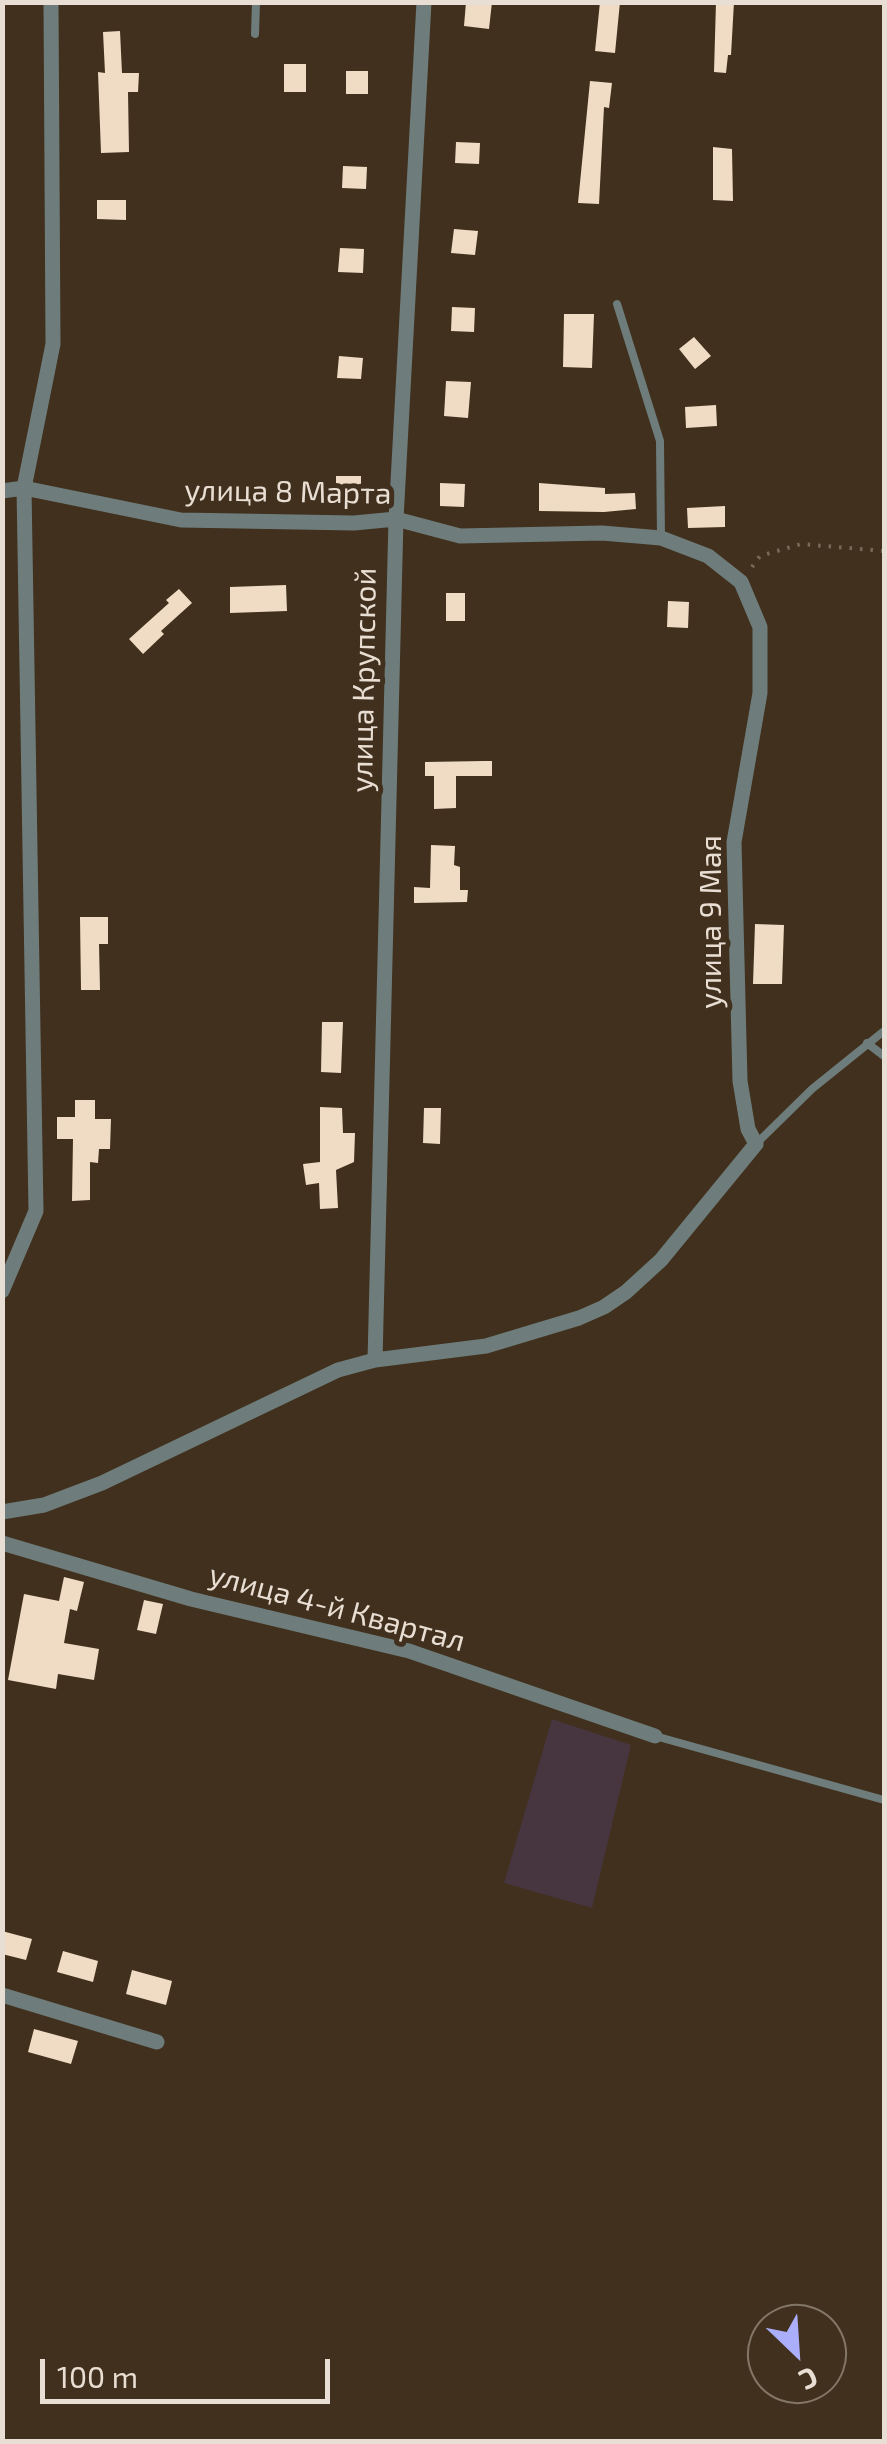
<!DOCTYPE html>
<html>
<head>
<meta charset="utf-8">
<style>
	body { margin:0 }
	#map { position:relative; width:887px; height:2444px; overflow:hidden; background:#40301d; font-family:"Exo 2",sans-serif }
	canvas { display:block }
	.frame { position:absolute; inset:0; border:5px solid #e9ded3; pointer-events:none }
	.north { position:absolute; left:747px; top:2304px; width:100px; height:100px; box-sizing:border-box; background:#40301d; border:2px solid #847666; border-radius:50%; rotate:155deg; font-size:28px; font-weight:700; line-height:40px; text-align:center; color:#e9ded3 }
	.north::after { content:''; display:block; margin:auto; width:35px; height:45px; background:#abaffb; clip-path:polygon(50% 0,100% 100%,50% 72%,0 100%) }
	.scale { position:absolute; left:40px; top:2359px; width:290px; height:45px; box-sizing:border-box; border:5px solid #e9ded3; border-top:0; padding-left:12px; font-size:30px; line-height:35px; white-space:nowrap; color:#e9ded3; -webkit-text-stroke:8px #40301d; paint-order:stroke }
</style>
</head>
<body>
<div id="map">
<canvas width="887" height="2444"></canvas>
<div class="frame"></div>
<div class="north">С</div>
<div class="scale">100 m</div>
</div>
<script>
const ctx = document.querySelector('canvas').getContext('2d');
ctx.lineJoin = 'round';
function fillPath(path, color) {
  ctx.fillStyle = color;
  ctx.fill(path, 'evenodd');
}
function toPath(rows) {
  const path = new Path2D();
  for (const r of rows) {
    path.moveTo(r[0], r[1]);
    for (let i = 2; i < r.length; i += 2) path.lineTo(r[i], r[i + 1]);
  }
  return path;
}
function strokePath(path, color, width, dash) {
  ctx.strokeStyle = color;
  ctx.lineWidth = width;
  ctx.lineCap = dash ? 'butt' : 'round';
  ctx.setLineDash(dash || []);
  ctx.stroke(path);
}
function label(font, color, halo, rows, align = 'center') {
  ctx.font = font + ' "Exo 2",sans-serif';
  ctx.lineWidth = 10;
  ctx.setLineDash([]);
  ctx.textBaseline = 'middle';
  ctx.strokeStyle = halo;
  ctx.fillStyle = color;
  for (const [text, x, y, turn = 0] of rows) {
    ctx.save();
    ctx.translate(x, y);
    ctx.rotate((+turn || 0) * Math.PI / 180);
    ctx.textAlign = isNaN(turn) ? turn : align;
    if (halo) ctx.strokeText(text, 0, 0);
    ctx.fillText(text, 0, 0);
    ctx.restore();
  }
}
fillPath(toPath([
	[552,1719,631,1745,592,1908,504,1883]
]), '#47353f');
fillPath(toPath([
	[466,2,492,2,489,29,464,26],
	[600,2,620,2,615,53,595,51],
	[716,2,734,2,731,55,728,55,726,73,714,72],
	[120,31,122,73,139,73,138,92,128,92,129,152,101,153,98,72,105,73,103,32],
	[284,64,306,64,306,92,284,92],
	[346,71,368,71,368,94,346,94],
	[590,81,612,83,609,108,604,107,599,204,578,203],
	[456,142,480,143,479,164,455,163],
	[713,147,732,149,733,201,713,200],
	[343,166,367,167,366,189,342,188],
	[97,200,126,200,126,220,97,219],
	[454,229,478,231,475,255,451,253],
	[340,248,364,249,363,273,338,272],
	[452,307,475,308,474,332,451,331],
	[564,314,594,314,592,368,563,367],
	[694,337,711,356,695,369,679,349],
	[339,356,363,358,361,379,337,378],
	[446,381,471,382,468,418,444,416],
	[716,405,717,426,686,428,685,407],
	[336,476,361,476,361,496,336,497],
	[440,483,465,484,464,507,440,506],
	[539,483,605,488,605,494,635,493,636,509,604,512,539,511],
	[725,506,725,527,688,528,687,508],
	[286,585,287,611,230,613,230,587],
	[179,589,192,603,161,631,164,634,143,654,129,639,169,603,166,600],
	[446,593,465,593,465,621,446,621],
	[668,601,689,602,688,628,667,627],
	[484,761,492,761,492,776,456,776,456,808,434,809,434,776,425,776,425,762],
	[431,845,455,846,454,865,460,867,460,890,468,890,467,902,414,903,414,887,430,888],
	[80,917,108,917,108,944,99,944,100,990,81,990],
	[755,924,784,925,782,984,753,984],
	[322,1022,343,1022,341,1073,321,1072],
	[75,1100,95,1100,95,1119,111,1119,110,1149,99,1149,98,1163,90,1162,90,1200,72,1201,73,1139,57,1139,57,1117,75,1117],
	[320,1107,342,1108,343,1133,355,1133,354,1162,336,1170,338,1208,320,1209,319,1183,306,1185,303,1164,320,1162],
	[424,1108,441,1108,440,1144,423,1143],
	[64,1577,84,1582,77,1611,70,1609,64,1643,99,1649,94,1680,58,1674,56,1689,8,1680,24,1594,59,1601],
	[144,1600,163,1604,156,1634,137,1630],
	[2,1931,32,1939,26,1960,2,1954],
	[63,1951,98,1961,93,1982,57,1972],
	[132,1970,172,1981,166,2005,126,1994],
	[34,2029,78,2041,71,2064,28,2052]
]), '#f0dcc5');
strokePath(toPath([
	[752,567,760,556,801,544,884,551]
]), '#786a5a', 4, [2.5, 8]);
strokePath(toPath([
	[255,34,256,2],
	[617,304,660,441,661,538],
	[867,1043,884,1056],
	[756,1144,812,1089,884,1031],
	[655,1736,884,1800]
]), '#6e7d7b', 8);
strokePath(toPath([
	[2,491,24,488,181,520,354,523,396,519,460,536,602,533,661,538,708,556,741,582,760,627,760,693,734,842,740,1081,748,1129,756,1144,661,1260,626,1292,604,1307,579,1318,486,1346,375,1360,338,1370,102,1483,44,1505,2,1512],
	[2,1291,36,1211,24,488,53,344,51,2],
	[375,1360,396,519,424,2],
	[2,1543,191,1599,409,1651,655,1736],
	[2,1995,157,2042]
]), '#6e7d7b', 15);
label('30px', '#e9ded3', '#40301d', [
	["улица 8 Марта",288,492,1],
	["улица Крупской",364,680,-89],
	["улица 9 Мая",711,922,-90],
	["улица 4-й Квартал",337,1608,15]
]);
</script>
</body>
</html>
